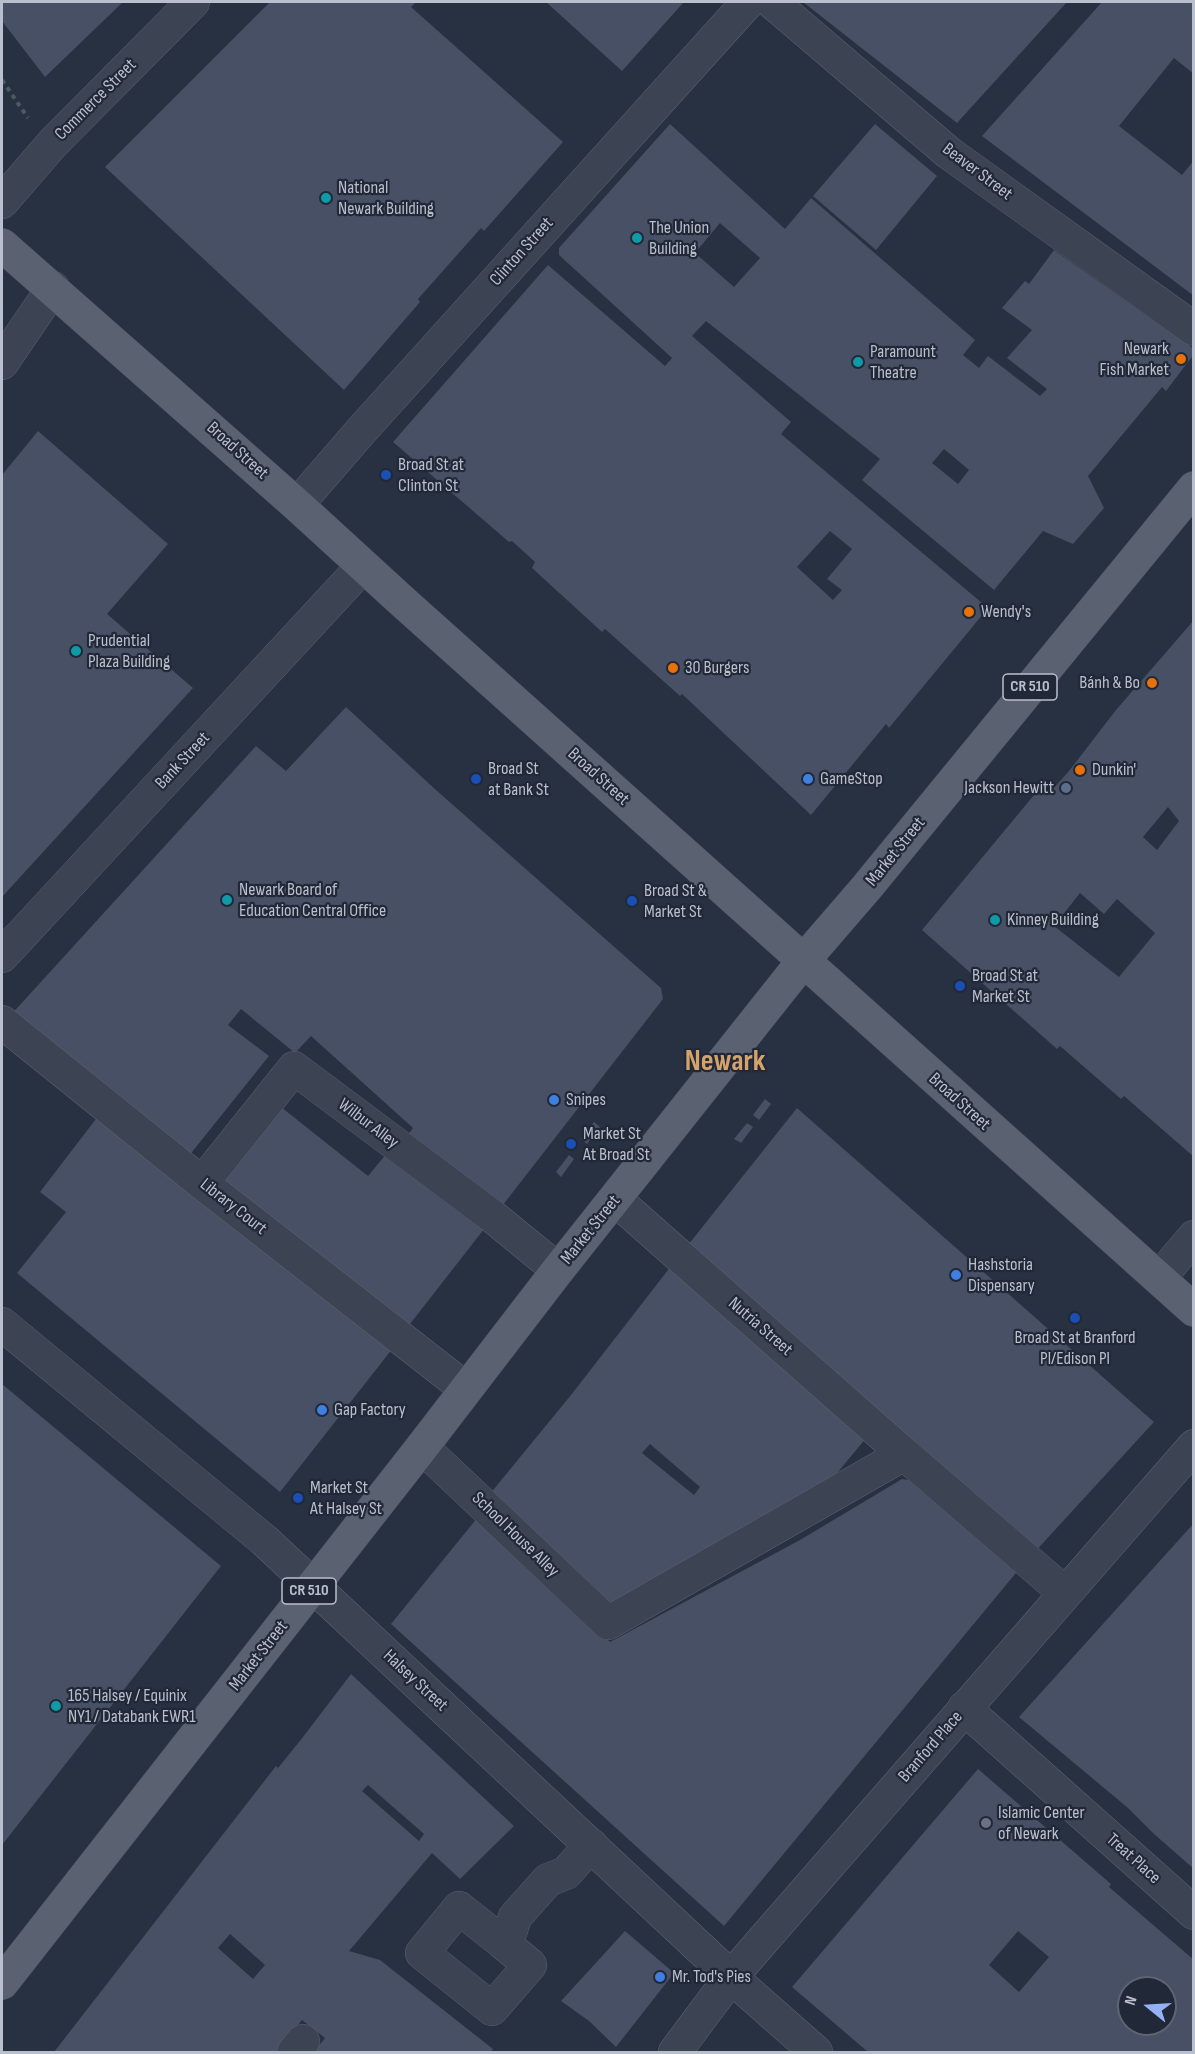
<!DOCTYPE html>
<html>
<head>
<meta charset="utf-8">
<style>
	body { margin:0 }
	#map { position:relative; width:1195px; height:2054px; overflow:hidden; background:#283142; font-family:"Sofia Sans Condensed",sans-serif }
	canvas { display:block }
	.frame { position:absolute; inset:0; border:3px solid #b9bfcc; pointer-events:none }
	.north { position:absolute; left:1117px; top:1976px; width:60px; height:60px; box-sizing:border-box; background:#212838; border:2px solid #5e6473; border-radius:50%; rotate:288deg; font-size:16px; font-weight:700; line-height:24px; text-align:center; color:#b9bfcc }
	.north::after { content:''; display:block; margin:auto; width:21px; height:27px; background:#94b1f6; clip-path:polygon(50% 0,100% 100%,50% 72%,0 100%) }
</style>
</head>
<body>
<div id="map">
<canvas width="1195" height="2054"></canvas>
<div class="frame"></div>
<div class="north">N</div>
</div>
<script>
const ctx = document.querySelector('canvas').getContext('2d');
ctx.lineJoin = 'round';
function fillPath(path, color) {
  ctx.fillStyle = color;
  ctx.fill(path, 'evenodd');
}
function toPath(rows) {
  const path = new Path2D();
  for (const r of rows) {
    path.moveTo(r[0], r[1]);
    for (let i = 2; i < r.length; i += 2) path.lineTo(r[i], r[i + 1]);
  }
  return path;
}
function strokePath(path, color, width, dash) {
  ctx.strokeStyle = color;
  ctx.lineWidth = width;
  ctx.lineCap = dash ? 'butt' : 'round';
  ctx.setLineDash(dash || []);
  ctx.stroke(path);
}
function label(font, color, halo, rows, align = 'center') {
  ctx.font = font + ' "Sofia Sans Condensed",sans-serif';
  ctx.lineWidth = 4.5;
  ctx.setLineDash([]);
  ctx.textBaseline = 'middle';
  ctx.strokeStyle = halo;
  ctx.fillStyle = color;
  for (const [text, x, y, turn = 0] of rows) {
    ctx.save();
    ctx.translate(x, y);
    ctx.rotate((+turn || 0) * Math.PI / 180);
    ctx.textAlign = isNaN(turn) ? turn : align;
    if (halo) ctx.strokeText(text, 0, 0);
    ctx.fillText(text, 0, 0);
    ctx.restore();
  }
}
fillPath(toPath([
	[2,2,123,2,45,77,2,21],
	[270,2,416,2,411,7,563,142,484,231,481,228,418,299,420,302,344,390,105,167],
	[546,2,684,2,622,71],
	[803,2,1067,2,957,123],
	[1102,2,1194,2,1194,74,1174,58,1119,126,1182,175,1194,160,1194,296,982,136],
	[670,124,785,229,811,198,975,340,963,355,979,368,988,356,1040,396,1047,389,1007,358,1032,330,1002,308,1025,281,1029,284,1054,250,1194,349,1194,354,1166,391,1162,387,1088,476,1104,508,1073,544,1043,531,994,590,862,480,880,459,706,321,692,336,791,422,781,434,988,608,889,728,886,724,811,815,682,694,680,696,605,629,602,632,532,568,535,562,512,541,509,542,393,442,548,265,665,366,672,358,559,255,559,248],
	[720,223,760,258,734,287,695,253],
	[944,449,969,470,958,484,932,463],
	[830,531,852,549,827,579,842,590,833,600,797,567],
	[875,124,937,176,876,250,813,196],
	[38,431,168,544,107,614,193,688,2,897,2,475],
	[1194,620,1194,1157,1124,1096,1121,1099,1060,1046,1057,1049,922,930,1044,783,1052,790,1069,771,1116,710],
	[1168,807,1179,821,1157,850,1143,837],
	[1080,893,1104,914,1117,899,1155,933,1119,977,1054,926],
	[346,707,436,790,661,988,663,999,499,1210,407,1136,413,1128,311,1036,295,1053,241,1009,228,1025,269,1056,184,1162,8,1018,256,746,286,771],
	[765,1099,771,1104,759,1120,753,1115],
	[281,1107,368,1176,392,1147,488,1224,403,1333,220,1185],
	[797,1108,1154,1422,1032,1555,688,1245],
	[99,1115,393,1348,280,1492,17,1273,66,1212,40,1192],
	[594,1122,600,1127,587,1144,581,1139],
	[747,1123,753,1127,741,1143,734,1139],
	[569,1155,574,1159,561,1177,556,1172],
	[675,1261,867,1437,823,1490,603,1612,489,1495,571,1395],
	[650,1444,700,1487,694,1495,642,1453],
	[2,1384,221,1566,2,1845],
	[902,1479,921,1482,1020,1568,724,1926,391,1624,478,1517,610,1642,800,1540],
	[1194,1523,1194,1869,1154,1834,1128,1808,1019,1717],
	[351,1674,514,1826,460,1879,432,1853,349,1951,380,1960,493,2049,491,2052,314,2052,325,2038,302,2020,276,2052,54,2052,276,1766,278,1768,303,1737],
	[368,1785,424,1834,419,1841,362,1791],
	[230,1934,265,1965,253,1979,218,1948],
	[978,1769,1111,1884,1109,1887,1194,1960,1194,2052,868,2052,792,1987],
	[1018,1931,1049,1957,1019,1992,989,1965],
	[1129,1988,1165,1988,1165,2024,1129,2024],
	[625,1931,674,1973,616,2047,589,2021,561,2001]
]), '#475064');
const minor = toPath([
	[772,2,949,153,1194,329],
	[2,202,53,143,193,2],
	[2,363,53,288],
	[297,505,361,431,748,2],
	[2,956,363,566],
	[2,1022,202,1183,466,1389],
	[202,1183,294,1068,492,1216,558,1270],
	[616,1200,904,1454],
	[1159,1278,1194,1237],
	[2,1324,264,1540,731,1977,816,2052],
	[422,1447,608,1623,904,1454,1065,1593],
	[964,1708,1194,1913],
	[502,1942,530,1965,492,2009,422,1953,459,1908,502,1942,511,1930,515,1917,548,1880,566,1873,591,1845],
	[294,2052,303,2041],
	[675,2052,731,1977,1194,1446]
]);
const major = toPath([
	[2,245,297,505,403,602,1194,1310],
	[2,1983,422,1447,558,1270,804,960,867,887,1194,488]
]);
strokePath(minor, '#5a616f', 34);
strokePath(major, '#464c5b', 34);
strokePath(toPath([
	[2,80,28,118]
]), '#485b60', 4, [4.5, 4.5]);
strokePath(minor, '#3c4352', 33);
strokePath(major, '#5a6272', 33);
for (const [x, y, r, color] of [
	[326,198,6,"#0f9aa8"],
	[637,238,6,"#0f9aa8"],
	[1181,359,6,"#e8710a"],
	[858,362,6,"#0f9aa8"],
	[386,475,6,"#1a4fb4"],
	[969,612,6,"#e8710a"],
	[76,651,6,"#0f9aa8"],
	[673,668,6,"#e8710a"],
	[1152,683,6,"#e8710a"],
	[1080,770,6,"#e8710a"],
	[476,779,6,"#1a4fb4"],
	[808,779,6,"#3f7fe0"],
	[1066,788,6,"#5c6f8a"],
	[227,900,6,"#0f9aa8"],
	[632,901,6,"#1a4fb4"],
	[995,920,6,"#0f9aa8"],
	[960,986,6,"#1a4fb4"],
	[554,1100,6,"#3f7fe0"],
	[571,1144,6,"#1a4fb4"],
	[956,1275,6,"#3f7fe0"],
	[1075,1318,6,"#1a4fb4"],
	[322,1410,6,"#3f7fe0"],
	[298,1498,6,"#1a4fb4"],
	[56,1706,6,"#0f9aa8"],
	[986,1823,6,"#6b7280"],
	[660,1977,6,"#3f7fe0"]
]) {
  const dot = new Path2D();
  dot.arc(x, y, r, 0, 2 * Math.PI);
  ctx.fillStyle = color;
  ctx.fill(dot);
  strokePath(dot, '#212838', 2);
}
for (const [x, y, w] of [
	[1030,687,54],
	[309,1591,54]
]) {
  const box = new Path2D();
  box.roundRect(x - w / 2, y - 13, w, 26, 4.5);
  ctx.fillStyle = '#212838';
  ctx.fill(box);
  strokePath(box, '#b9bfcc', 1.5);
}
label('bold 16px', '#b9bfcc', null, [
	["CR 510",1030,687],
	["CR 510",309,1591]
]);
label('18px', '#b9bfcc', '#212838', [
	["Commerce Street",96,100,-45],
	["Beaver Street",977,172,37],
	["Clinton Street",522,252,-48],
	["Broad Street",237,451,42],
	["Bank Street",183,761,-47],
	["Broad Street",598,777,42],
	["Market Street",896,852,-51],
	["Broad Street",959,1102,42],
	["Wilbur Alley",368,1124,37],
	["Library Court",233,1207,38],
	["Market Street",591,1230,-51],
	["Nutria Street",760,1327,41],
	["School House Alley",515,1535,44],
	["Market Street",259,1656,-52],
	["Halsey Street",415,1681,43],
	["Branford Place",931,1747,-49],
	["Treat Place",1133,1859,42]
]);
label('18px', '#b9bfcc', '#212838', [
	["National",338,188],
	["Newark Building",338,209],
	["The Union",649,228],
	["Building",649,249],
	["Newark",1169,349,"right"],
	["Fish Market",1169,370,"right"],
	["Paramount",870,352],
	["Theatre",870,373],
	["Broad St at",398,465],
	["Clinton St",398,486],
	["Wendy's",981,612],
	["Prudential",88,641],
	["Plaza Building",88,662],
	["30 Burgers",685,668],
	["Bánh & Bo",1140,683,"right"],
	["Broad St",488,769],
	["at Bank St",488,790],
	["Dunkin'",1092,770],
	["GameStop",820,779],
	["Jackson Hewitt",1054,788,"right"],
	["Newark Board of",239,890],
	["Education Central Office",239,911],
	["Broad St &",644,891],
	["Market St",644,912],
	["Kinney Building",1007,920],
	["Broad St at",972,976],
	["Market St",972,997],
	["Snipes",566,1100],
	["Market St",583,1134],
	["At Broad St",583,1155],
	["Hashstoria",968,1265],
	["Dispensary",968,1286],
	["Broad St at Branford",1075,1338,"center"],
	["Pl/Edison Pl",1075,1359,"center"],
	["Gap Factory",334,1410],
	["Market St",310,1488],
	["At Halsey St",310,1509],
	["165 Halsey / Equinix",68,1696],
	["NY1 / Databank EWR1",68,1717],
	["Islamic Center",998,1813],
	["of Newark",998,1834],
	["Mr. Tod's Pies",672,1977]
], 'left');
label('bold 30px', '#d4a36c', '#212838', [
	["Newark",725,1062]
]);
</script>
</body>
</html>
